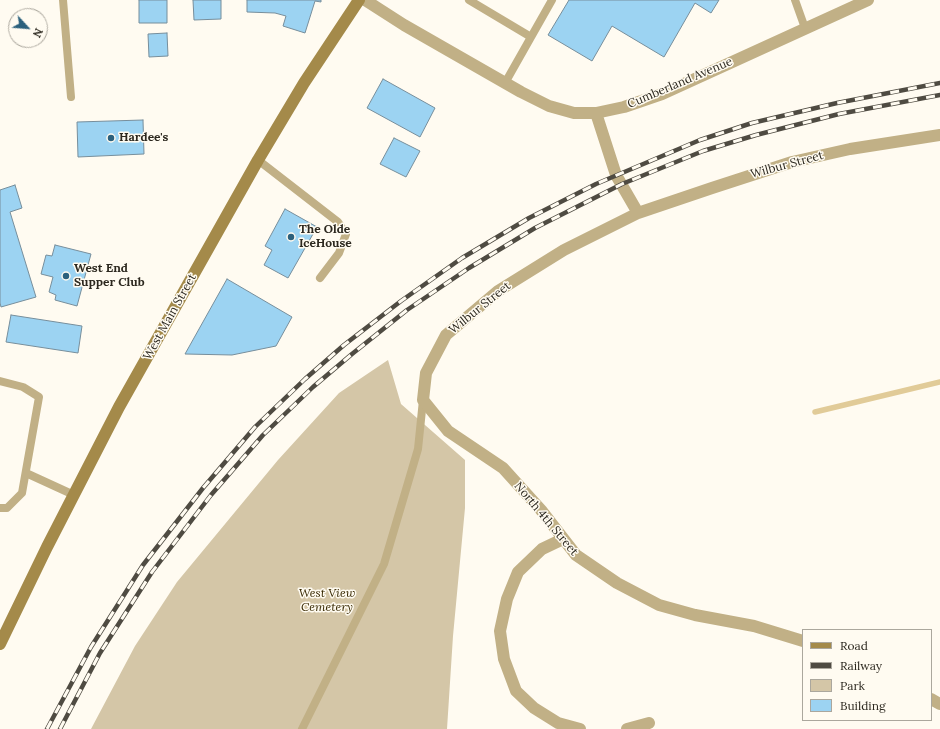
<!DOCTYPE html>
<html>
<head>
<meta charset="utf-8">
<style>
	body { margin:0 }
	#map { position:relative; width:940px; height:729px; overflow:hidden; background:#fffbf1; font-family:Lora,serif }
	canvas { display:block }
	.legend { position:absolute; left:802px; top:629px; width:130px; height:92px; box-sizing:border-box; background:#fffbf1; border:1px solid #aba79d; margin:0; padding:5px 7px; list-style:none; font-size:12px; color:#2c281f }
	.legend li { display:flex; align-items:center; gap:8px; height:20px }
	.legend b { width:20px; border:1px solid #aba79d }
	.north { position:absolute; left:8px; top:8px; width:40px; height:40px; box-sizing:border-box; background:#fffbf1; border:1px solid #aba79d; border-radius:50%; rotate:116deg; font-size:11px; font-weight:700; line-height:16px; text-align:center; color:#2c281f }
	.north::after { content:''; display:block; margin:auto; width:14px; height:18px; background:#2b607c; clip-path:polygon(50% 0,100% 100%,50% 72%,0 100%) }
</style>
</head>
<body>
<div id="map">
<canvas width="940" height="729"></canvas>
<ul class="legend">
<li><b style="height:5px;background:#a48a4a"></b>Road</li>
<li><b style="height:5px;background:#4f4b42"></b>Railway</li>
<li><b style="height:11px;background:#d4c6a7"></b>Park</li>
<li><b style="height:11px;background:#9cd3f2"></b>Building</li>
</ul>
<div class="north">N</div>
</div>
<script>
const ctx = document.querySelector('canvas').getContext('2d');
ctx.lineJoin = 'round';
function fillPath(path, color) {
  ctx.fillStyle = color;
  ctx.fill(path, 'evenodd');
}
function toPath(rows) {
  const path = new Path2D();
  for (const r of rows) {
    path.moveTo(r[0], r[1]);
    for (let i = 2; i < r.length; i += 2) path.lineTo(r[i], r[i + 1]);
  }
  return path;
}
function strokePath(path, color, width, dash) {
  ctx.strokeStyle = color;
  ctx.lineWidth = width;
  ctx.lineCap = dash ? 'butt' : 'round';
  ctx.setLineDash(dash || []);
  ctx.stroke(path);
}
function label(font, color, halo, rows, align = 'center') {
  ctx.font = font + ' Lora,serif';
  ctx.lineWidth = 3;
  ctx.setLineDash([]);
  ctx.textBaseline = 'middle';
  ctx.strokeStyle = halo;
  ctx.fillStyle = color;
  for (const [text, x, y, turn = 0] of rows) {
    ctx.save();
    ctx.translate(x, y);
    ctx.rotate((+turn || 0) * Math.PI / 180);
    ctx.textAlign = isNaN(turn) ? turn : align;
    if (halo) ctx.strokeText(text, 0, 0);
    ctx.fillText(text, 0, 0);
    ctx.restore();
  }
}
fillPath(toPath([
	[388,360,401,404,465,460,465,508,453,636,447,729,91,729,135,646,177,582,278,460,339,393]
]), '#d4c6a7');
strokePath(toPath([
	[815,412,940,382]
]), '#e1cb98', 5.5);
const building = toPath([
	[139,0,167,0,167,23,139,23,139,0],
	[193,0,221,0,221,19,194,20,193,0],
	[247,0,321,0,321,2,315,1,305,33,283,26,286,16,275,13,247,12,247,0],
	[569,0,719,0,711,13,695,3,664,57,612,26,592,61,548,35,569,0],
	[167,33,168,56,149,57,148,34,167,33],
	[383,79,435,108,420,137,367,108,383,79],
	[143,120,144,154,78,157,77,122,143,120],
	[394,138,420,151,406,177,380,164,394,138],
	[15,185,22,208,10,212,36,297,1,307,0,303,0,190,15,185],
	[285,209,317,227,288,278,264,265,272,250,265,246,285,209],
	[55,245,91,254,77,306,55,300,56,295,49,292,53,277,41,274,46,255,52,256,55,245],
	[227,279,292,317,276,346,232,355,185,354,227,279],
	[11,315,82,326,78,353,6,342,11,315]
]);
fillPath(building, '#9cd3f2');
strokePath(building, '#778e9b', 1);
strokePath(toPath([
	[63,0,71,97],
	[469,0,531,37],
	[795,0,805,28],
	[505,83,552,0],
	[258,160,338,222,346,234,339,253,320,278],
	[0,381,23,387,39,397,22,493,7,508,0,508],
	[26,473,74,495],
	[302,729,384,564,418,449,423,400]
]), '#c1b086', 8);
strokePath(toPath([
	[365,0,404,25,521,92,549,106,574,113,596,113,624,107,662,94,868,0],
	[596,113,616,175,638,213],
	[563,539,542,549,518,572,507,599,500,631,504,659,516,691,534,708,558,723,580,729],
	[803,641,754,626,695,615,659,605,617,583,576,555,541,510,503,468,448,431,423,400,426,373,446,335,498,291,564,250,638,213,712,188,792,162,850,149,940,135],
	[931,699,940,704],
	[627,729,649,723]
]), '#c1b086', 12);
strokePath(toPath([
	[0,644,47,547,119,407,258,160,304,83,359,0]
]), '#a48a4a', 12);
const rail = toPath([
	[47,729,91,647,143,565,203,488,255,427,305,379,344,345,401,301,462,258,529,218,596,184,700,140,752,123,837,103,940,83],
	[60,729,100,653,152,572,211,495,263,435,313,387,352,354,407,310,469,268,535,228,622,184,703,151,756,135,839,114,940,95]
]);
strokePath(rail, '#4f4b42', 4.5);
strokePath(rail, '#fffbf1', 3, [9]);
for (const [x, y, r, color] of [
	[111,138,4,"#2b607c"],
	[291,237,4,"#2b607c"],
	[66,276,4,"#2b607c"]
]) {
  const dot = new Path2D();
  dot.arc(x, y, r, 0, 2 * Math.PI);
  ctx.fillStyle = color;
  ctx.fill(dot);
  strokePath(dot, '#fffbf1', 1.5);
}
label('12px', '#2c281f', '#fffbf1', [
	["Cumberland Avenue",680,83,-23],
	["Wilbur Street",787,165,-15],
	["Wilbur Street",480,308,-39],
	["West Main Street",170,317,-61],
	["North 4th Street",546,519,50]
]);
label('bold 12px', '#2c281f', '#fffbf1', [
	["Hardee's",119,138],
	["The Olde",299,230],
	["IceHouse",299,244],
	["West End",74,269],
	["Supper Club",74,283]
], 'left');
label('italic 12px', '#372800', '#fffbf1', [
	["West View",327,594],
	["Cemetery",327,608]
]);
</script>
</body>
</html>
